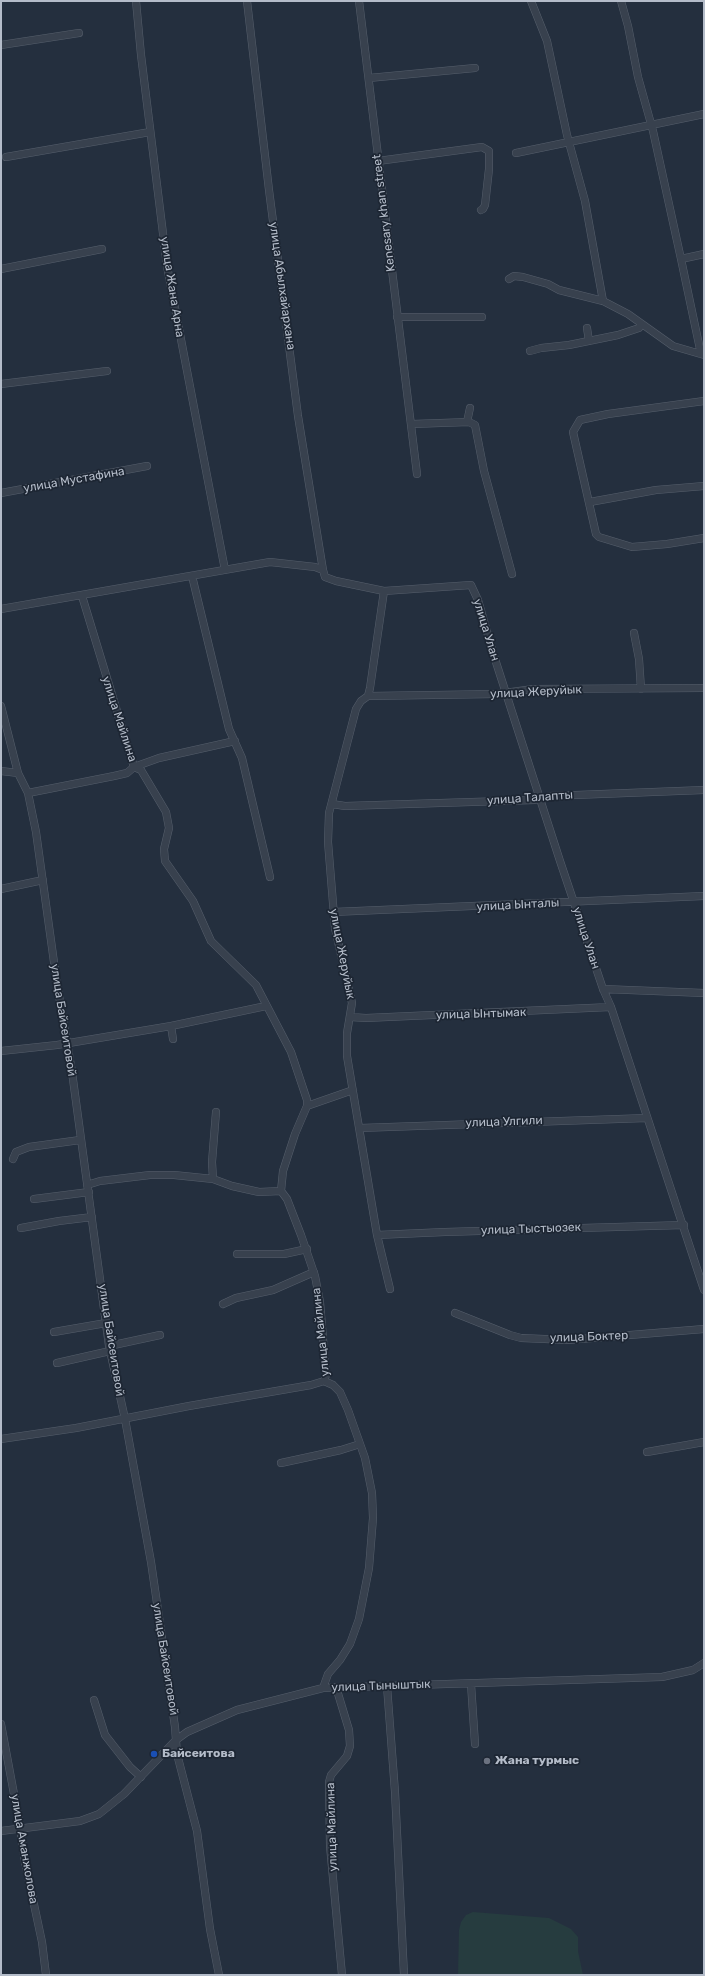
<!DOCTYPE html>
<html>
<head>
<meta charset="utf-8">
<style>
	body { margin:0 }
	#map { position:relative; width:705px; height:1976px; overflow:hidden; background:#242f3e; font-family:Rubik,sans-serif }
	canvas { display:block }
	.frame { position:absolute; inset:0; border:2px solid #b4bcc9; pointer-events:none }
</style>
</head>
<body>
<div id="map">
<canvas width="705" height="1976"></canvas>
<div class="frame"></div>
</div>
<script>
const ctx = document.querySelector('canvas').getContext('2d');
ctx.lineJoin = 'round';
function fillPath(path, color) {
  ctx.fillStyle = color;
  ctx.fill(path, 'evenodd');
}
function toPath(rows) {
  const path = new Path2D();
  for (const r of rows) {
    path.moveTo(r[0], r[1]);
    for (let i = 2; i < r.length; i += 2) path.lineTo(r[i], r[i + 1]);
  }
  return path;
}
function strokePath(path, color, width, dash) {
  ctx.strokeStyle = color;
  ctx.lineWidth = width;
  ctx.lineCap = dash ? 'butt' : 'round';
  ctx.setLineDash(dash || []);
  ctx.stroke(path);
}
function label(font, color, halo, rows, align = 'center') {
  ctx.font = font + ' Rubik,sans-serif';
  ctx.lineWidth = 3.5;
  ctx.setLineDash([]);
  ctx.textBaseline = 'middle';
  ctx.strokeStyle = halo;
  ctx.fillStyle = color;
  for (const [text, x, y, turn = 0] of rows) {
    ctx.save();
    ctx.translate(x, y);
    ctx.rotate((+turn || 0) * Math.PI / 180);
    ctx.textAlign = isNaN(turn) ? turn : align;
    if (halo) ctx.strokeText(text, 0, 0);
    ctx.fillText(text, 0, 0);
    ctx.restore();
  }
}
fillPath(toPath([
	[473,1912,549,1918,571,1929,578,1937,578,1951,583,1975,458,1975,459,1930,461,1922,466,1915]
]), '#263c3f');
const street = toPath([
	[136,1,141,55,167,266,225,570],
	[247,1,269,190,298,416,323,570],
	[359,1,417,474],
	[531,1,547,41,567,135,585,201,603,301],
	[621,1,628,26,638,77,653,131,681,259,704,254],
	[1,45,79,33],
	[369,78,475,68],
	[516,153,704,114],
	[6,157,150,132],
	[378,161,482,147,489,151,489,169,485,205,483,209,481,210],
	[681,259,701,354],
	[1,269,102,249],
	[509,279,514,276,523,277,548,284,559,290,603,301,628,314,673,346,704,355],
	[397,317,482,317],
	[587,328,589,341],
	[530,351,541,348,569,345,618,335,639,328,641,325],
	[1,384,107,371],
	[704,401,608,414,580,420,573,432,596,534,599,537,632,547,667,544,704,538],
	[467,422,470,408],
	[412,424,469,422,475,425,484,471,512,574],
	[1,493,147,466],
	[590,502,656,490,704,486],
	[192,576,229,729,242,758,270,877],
	[384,591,370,688,368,696,361,701,356,709,329,813,328,842,335,928,352,1003,347,1033,347,1056,377,1235,390,1289],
	[82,596,134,767,141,770,166,812,169,828,164,849,165,861,193,901,211,941,256,985,291,1052,307,1100,307,1106,295,1134,283,1171,281,1191,287,1199,301,1235,315,1276,320,1302,326,1375,324,1381,333,1385,340,1392,348,1410,365,1458,372,1493,373,1518,369,1568,359,1619,350,1644,340,1660,328,1674,323,1688],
	[1,609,270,562,315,567,323,570,325,577,336,581,384,591,471,585,478,600,494,656,560,861,603,989,611,1007,704,1290],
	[634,633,639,659,641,689],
	[368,696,497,694,533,689,704,688],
	[1,706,18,773,28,793,36,832,57,984,72,1072,109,1346,125,1419,151,1562,175,1727,177,1754,197,1831,210,1929,219,1975],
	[1,771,18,773],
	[28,793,114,776,127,773,134,767,159,758,235,741],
	[332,804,345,806,535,800,550,796,704,790],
	[1,889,43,880],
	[333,912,704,896],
	[603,989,704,993],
	[350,1017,366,1018,611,1007],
	[171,1026,173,1039],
	[1,1051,57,1045,171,1026,266,1006],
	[307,1106,353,1090],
	[360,1128,647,1118],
	[13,1159,16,1152,29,1147,80,1140],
	[213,1179,212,1162,216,1112],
	[87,1185,100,1181,150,1175,174,1175,213,1179,232,1186,259,1192,281,1191],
	[34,1199,89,1192],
	[21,1228,59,1221,92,1217],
	[377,1235,445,1232,684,1225],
	[237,1254,284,1254,307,1249],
	[223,1304,236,1298,273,1290,314,1272],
	[455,1313,510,1335,521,1338,568,1340,704,1329],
	[54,1332,106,1323],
	[109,1346,160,1335],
	[57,1363,110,1351],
	[1,1439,76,1428,189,1406,311,1385,324,1381],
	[647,1452,704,1442],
	[281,1463,341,1450,360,1444],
	[471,1684,475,1744],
	[387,1686,395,1792,404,1975],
	[336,1687,349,1730,350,1746,347,1756,331,1775,329,1782,330,1846,342,1975],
	[94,1700,105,1735,130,1767,141,1777],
	[1,1724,19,1821,25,1862,42,1942,46,1975],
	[1,1831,80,1821,99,1814,124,1794,176,1740,187,1732,237,1710,323,1688,662,1677,693,1670,704,1663]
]);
strokePath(street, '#565f6c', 8);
strokePath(street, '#38414e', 7);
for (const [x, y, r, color] of [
	[154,1754,4,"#1a4fb4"],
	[487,1761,4,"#6b7280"]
]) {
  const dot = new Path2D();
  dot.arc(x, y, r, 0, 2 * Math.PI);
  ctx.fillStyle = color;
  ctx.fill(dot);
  strokePath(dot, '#1d2633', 1.5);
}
label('12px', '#b4bcc9', '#1d2633', [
	["Kenesary khan street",384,213,-97],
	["улица Абылхайархана",282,286,82],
	["улица Жана Арна",172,287,81],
	["улица Мустафина",74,480,-10],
	["улица Улан",486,630,73],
	["улица Жеруйык",536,692,-3],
	["улица Майлина",119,719,72],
	["улица Талапты",530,798,-4],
	["улица Ынталы",518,905,-3],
	["улица Улан",586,938,72],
	["улица Жеруйык",342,954,79],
	["улица Ынтымак",481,1014,-2],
	["улица Байсеитовой",63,1020,81],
	["улица Улгили",504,1122,-2],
	["улица Тыстыозек",531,1229,-2],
	["улица Майлина",321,1332,-96],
	["улица Боктер",589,1337,-2],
	["улица Байсеитовой",111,1340,81],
	["улица Байсеитовой",165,1659,81],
	["улица Тыныштык",381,1686,-2],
	["улица Майлина",332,1827,-92],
	["улица Аманжолова",24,1849,80]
]);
label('bold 12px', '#b4bcc9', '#1d2633', [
	["Байсеитова",162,1754],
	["Жана турмыс",495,1761]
], 'left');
</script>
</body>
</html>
